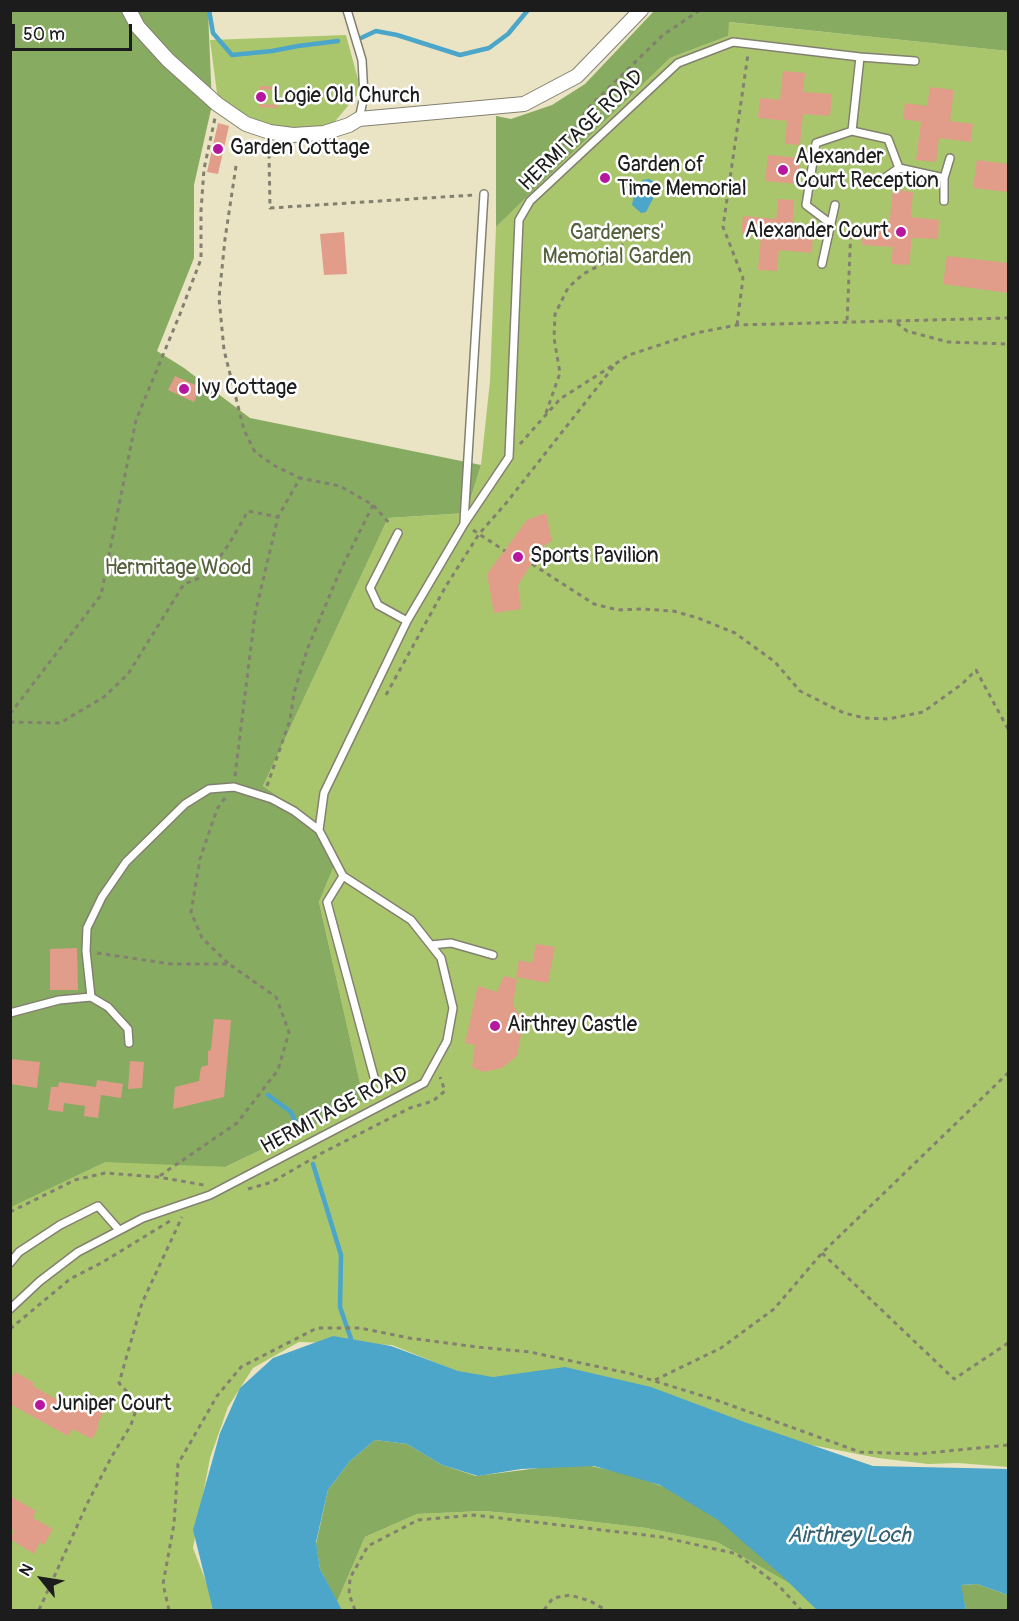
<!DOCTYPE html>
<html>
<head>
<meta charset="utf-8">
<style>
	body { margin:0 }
	#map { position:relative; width:1019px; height:1621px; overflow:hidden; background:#eae4c5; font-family:Pangolin,sans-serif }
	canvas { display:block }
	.frame { position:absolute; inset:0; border:12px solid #1c1c1c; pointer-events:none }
	.north { position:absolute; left:12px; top:1549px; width:60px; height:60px; -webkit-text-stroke:4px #fff; paint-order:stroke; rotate:300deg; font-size:16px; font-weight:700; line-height:24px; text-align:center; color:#1c1c1c }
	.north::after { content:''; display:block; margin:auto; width:21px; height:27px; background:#1c1c1c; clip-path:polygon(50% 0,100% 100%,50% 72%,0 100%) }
	.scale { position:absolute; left:12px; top:24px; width:120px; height:27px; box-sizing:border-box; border:3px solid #1c1c1c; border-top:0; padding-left:8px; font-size:18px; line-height:21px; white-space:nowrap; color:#1c1c1c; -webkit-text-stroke:4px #fff; paint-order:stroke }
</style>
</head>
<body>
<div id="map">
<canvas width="1019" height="1621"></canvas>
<div class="frame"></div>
<div class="north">N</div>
<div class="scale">50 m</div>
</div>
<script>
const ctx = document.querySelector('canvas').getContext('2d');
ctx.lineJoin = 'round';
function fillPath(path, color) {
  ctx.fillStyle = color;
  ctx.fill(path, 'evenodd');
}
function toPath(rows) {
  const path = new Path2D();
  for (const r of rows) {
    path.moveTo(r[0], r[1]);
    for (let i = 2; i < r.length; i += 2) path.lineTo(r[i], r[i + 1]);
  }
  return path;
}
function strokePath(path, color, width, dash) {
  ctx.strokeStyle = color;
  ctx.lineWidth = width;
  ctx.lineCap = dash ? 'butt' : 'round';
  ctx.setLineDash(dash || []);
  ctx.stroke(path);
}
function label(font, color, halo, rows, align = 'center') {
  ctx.font = font + ' Pangolin,sans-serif';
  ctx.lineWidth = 5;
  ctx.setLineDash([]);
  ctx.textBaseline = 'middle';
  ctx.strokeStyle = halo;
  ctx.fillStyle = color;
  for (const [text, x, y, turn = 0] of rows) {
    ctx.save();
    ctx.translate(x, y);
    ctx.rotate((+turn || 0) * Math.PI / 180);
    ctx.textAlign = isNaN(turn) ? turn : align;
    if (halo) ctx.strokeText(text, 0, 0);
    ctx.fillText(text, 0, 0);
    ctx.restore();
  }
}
fillPath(toPath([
	[728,22,1008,51,1008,1467,958,1463,928,1464,878,1458,478,1380,392,1345,299,1342,253,1368,228,1407,210,1458,193,1548,217,1610,11,1610,11,1203,104,1160,225,1167,364,1101,319,902,334,866,315,822,263,786,388,518,466,513,481,465,490,381,496,227,670,58,728,36],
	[346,35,359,83,358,94,332,125,317,127,276,127,261,122,228,107,217,93,210,40],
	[483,1511,553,1517,646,1528,717,1542,801,1590,819,1610,342,1610,337,1602,365,1537,417,1514]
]), '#aac66d');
fillPath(toPath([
	[11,11,208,11,212,105,194,185,194,258,157,351,184,368,250,418,481,465,466,513,388,518,263,786,315,822,334,866,319,902,364,1101,225,1167,105,1162,11,1207],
	[654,11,1008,11,1008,51,729,22,728,36,670,58,496,227,496,116,511,119,552,105,585,84],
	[375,1440,407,1444,442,1465,476,1476,578,1463,631,1475,673,1490,732,1526,801,1590,717,1542,646,1528,553,1517,483,1511,417,1514,365,1537,337,1602,320,1569,316,1544,328,1490,350,1461],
	[977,1584,1008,1595,1008,1610,966,1610,960,1585]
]), '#87ab60');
fillPath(toPath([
	[649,179,658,184,658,189,646,212,641,213,632,205,636,186,643,180],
	[333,1336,391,1346,458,1371,493,1377,565,1367,651,1387,747,1423,873,1466,1008,1469,1008,1595,977,1584,961,1585,966,1610,817,1610,780,1574,718,1520,660,1485,594,1466,521,1469,478,1476,442,1465,407,1444,375,1440,350,1461,328,1490,316,1542,320,1569,342,1610,213,1610,193,1530,220,1433,240,1388,273,1358]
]), '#4ba6c9');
strokePath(toPath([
	[209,10,213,33,232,55,272,51,298,46,338,41],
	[361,38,376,31,397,35,460,55,489,48,508,34,528,10],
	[268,1095,291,1112,300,1133],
	[313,1164,341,1255,340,1307,351,1339]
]), '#4ba6c9', 4.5);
fillPath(toPath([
	[783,71,805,73,803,92,832,94,830,116,803,114,800,145,785,144,787,121,758,118,760,98,780,100],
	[260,86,279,87,278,108,259,107],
	[263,89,276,90,275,105,262,104],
	[930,87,954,90,950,121,973,124,971,142,939,138,936,162,916,160,921,122,903,119,905,103,927,106],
	[218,123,229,126,218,174,207,172],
	[768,155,800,158,797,184,765,181],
	[977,160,1008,164,1008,192,973,188],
	[893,189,913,192,911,217,939,220,938,239,912,238,909,265,891,264,893,247,862,245,863,225,889,227],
	[778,199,794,200,792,232,813,234,812,253,779,250,777,271,758,270,761,235,741,233,743,216,776,219],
	[344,232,347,274,324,275,320,234],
	[947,256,1008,263,1008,293,943,284],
	[175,376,200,387,194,402,168,390],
	[546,513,552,541,542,547,518,585,521,609,494,613,487,574,527,520],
	[536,944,555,947,548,983,516,977,519,960,532,963],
	[77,948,78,990,50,990,50,949],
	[504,976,517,979,513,1005,520,1016,521,1035,517,1056,502,1068,483,1072,472,1067,475,1045,465,1043,478,986,497,992],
	[214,1019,231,1020,224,1097,173,1109,175,1087,199,1081,201,1067,208,1065,208,1051,211,1050],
	[10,1059,40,1062,37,1088,10,1084],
	[130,1061,144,1062,142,1088,128,1089],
	[97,1080,123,1084,121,1098,101,1095,98,1118,84,1116,85,1106,64,1103,63,1112,48,1110,51,1087,58,1087,59,1082,96,1087],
	[15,1372,34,1383,33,1386,72,1408,77,1399,90,1406,92,1404,104,1411,97,1425,99,1426,92,1439,72,1429,68,1436,10,1404,10,1375,13,1376],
	[10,1496,36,1511,33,1518,53,1529,44,1545,40,1542,34,1554,10,1539,14,1530,10,1528]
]), '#e19d8a');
const lane = toPath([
	[347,10,362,60,364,96,359,119],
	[852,131,860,57],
	[899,168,944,178,944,201],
	[944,178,950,158],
	[831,224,806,205,816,143,852,131,888,139,899,168,886,177],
	[822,264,835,205],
	[464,522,484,194],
	[398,533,370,588,378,605,407,621],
	[343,876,327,902,374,1077],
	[431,945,451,943,493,955],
	[91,997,86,951,87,928,102,897,126,862,185,804,209,789,234,787,272,799,294,811,319,830],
	[10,1013,59,1000,91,997,108,1007,128,1029,129,1043],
	[10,1263,19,1252,60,1225,98,1206,119,1230],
	[10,1309,40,1281,78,1252,143,1218,210,1195,424,1083,447,1041,453,1008,441,958,411,920,343,876,319,830,324,793,407,621,464,524,509,457,519,220,530,201,678,63,733,42,860,57,915,61]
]);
const street = toPath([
	[129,10,138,27,168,60,217,104,246,124,270,132,293,135,324,133,349,125,359,119,524,104,577,76,641,10]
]);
strokePath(lane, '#838070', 10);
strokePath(street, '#838070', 16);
strokePath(toPath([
	[269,154,270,208,474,195],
	[555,161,587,109,663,35,700,10],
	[236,166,225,239,219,298,224,350,244,430,255,452,275,466,300,478],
	[841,225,851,227,847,323],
	[897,323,907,331,948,342,1008,344],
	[737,325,743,278,723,227,748,54],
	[546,413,560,373,554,338,555,314,568,288,583,274,610,260,626,240],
	[520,444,560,399,629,355,696,333,737,325,1008,318],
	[473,530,505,551],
	[532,564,594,604,618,610,642,609,673,611,698,618,735,633,775,662,800,691,844,713,865,718,888,719,923,712,962,684,976,670,1008,729],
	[386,695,446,586,479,534,507,502,614,366],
	[10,714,101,595,136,420,180,314,201,259,201,211,204,169,215,118],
	[10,722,60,723,104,697,128,674,184,584,207,575,229,544,248,511,278,517],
	[235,776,255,614,278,517,300,478,340,486,373,505,391,525],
	[267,786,290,720,294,693,307,650,339,573,373,505],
	[225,798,217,809,200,859,191,912,202,938,229,964],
	[97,953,171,964,229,964,276,997,289,1032,278,1070,237,1123,158,1177],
	[248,1189,272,1182,322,1153,410,1108,433,1101,445,1091,440,1077],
	[10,1212,75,1180,105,1173,158,1177,204,1185],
	[822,1253,954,1379,1008,1343],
	[10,1329,70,1279,103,1262,170,1221],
	[655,1380,721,1348,774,1309,822,1253,1008,1073],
	[39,1610,88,1502,112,1456,131,1425,136,1410,128,1393,119,1383,142,1303,182,1217],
	[169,1610,163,1584,174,1524,178,1464,217,1396,241,1367,317,1328,360,1328,409,1338,477,1347,530,1352,632,1374,716,1400,860,1452,917,1454,1008,1445],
	[355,1610,349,1594,350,1578,368,1546,418,1520,474,1515,662,1537,737,1554,780,1587,801,1610],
	[544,1610,553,1598,570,1595,590,1601,606,1610]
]), '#838070', 3, [4.5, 4.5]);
strokePath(lane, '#fff', 7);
strokePath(street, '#fff', 14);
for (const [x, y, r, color] of [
	[261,97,6,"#b5179e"],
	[218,149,6,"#b5179e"],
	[783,170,6,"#b5179e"],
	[605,178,6,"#b5179e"],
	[901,232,6,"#b5179e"],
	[184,389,6,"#b5179e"],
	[518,557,6,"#b5179e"],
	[495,1026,6,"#b5179e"],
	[40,1405,6,"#b5179e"]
]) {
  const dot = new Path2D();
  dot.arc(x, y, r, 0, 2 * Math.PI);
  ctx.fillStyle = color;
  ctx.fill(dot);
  strokePath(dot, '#fff', 2);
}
label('21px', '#1c1c1c', '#fff', [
	["Logie Old Church",273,97],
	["Garden Cottage",230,149],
	["Alexander",795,158],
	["Court Reception",795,182],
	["Garden of",617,166],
	["Time Memorial",617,190],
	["Alexander Court",889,232,"right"],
	["Ivy Cottage",196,389],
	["Sports Pavilion",530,557],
	["Airthrey Castle",507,1026],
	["Juniper Court",52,1405]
], 'left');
label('21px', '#1c1c1c', '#fff', [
	["HERMITAGE ROAD",582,131,-44],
	["HERMITAGE ROAD",335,1111,-28]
]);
label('21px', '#55603c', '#fff', [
	["Gardeners'",617,234],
	["Memorial Garden",617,258],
	["Hermitage Wood",178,569]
]);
label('italic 22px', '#346172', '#fff', [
	["Airthrey Loch",849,1536]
]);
</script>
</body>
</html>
